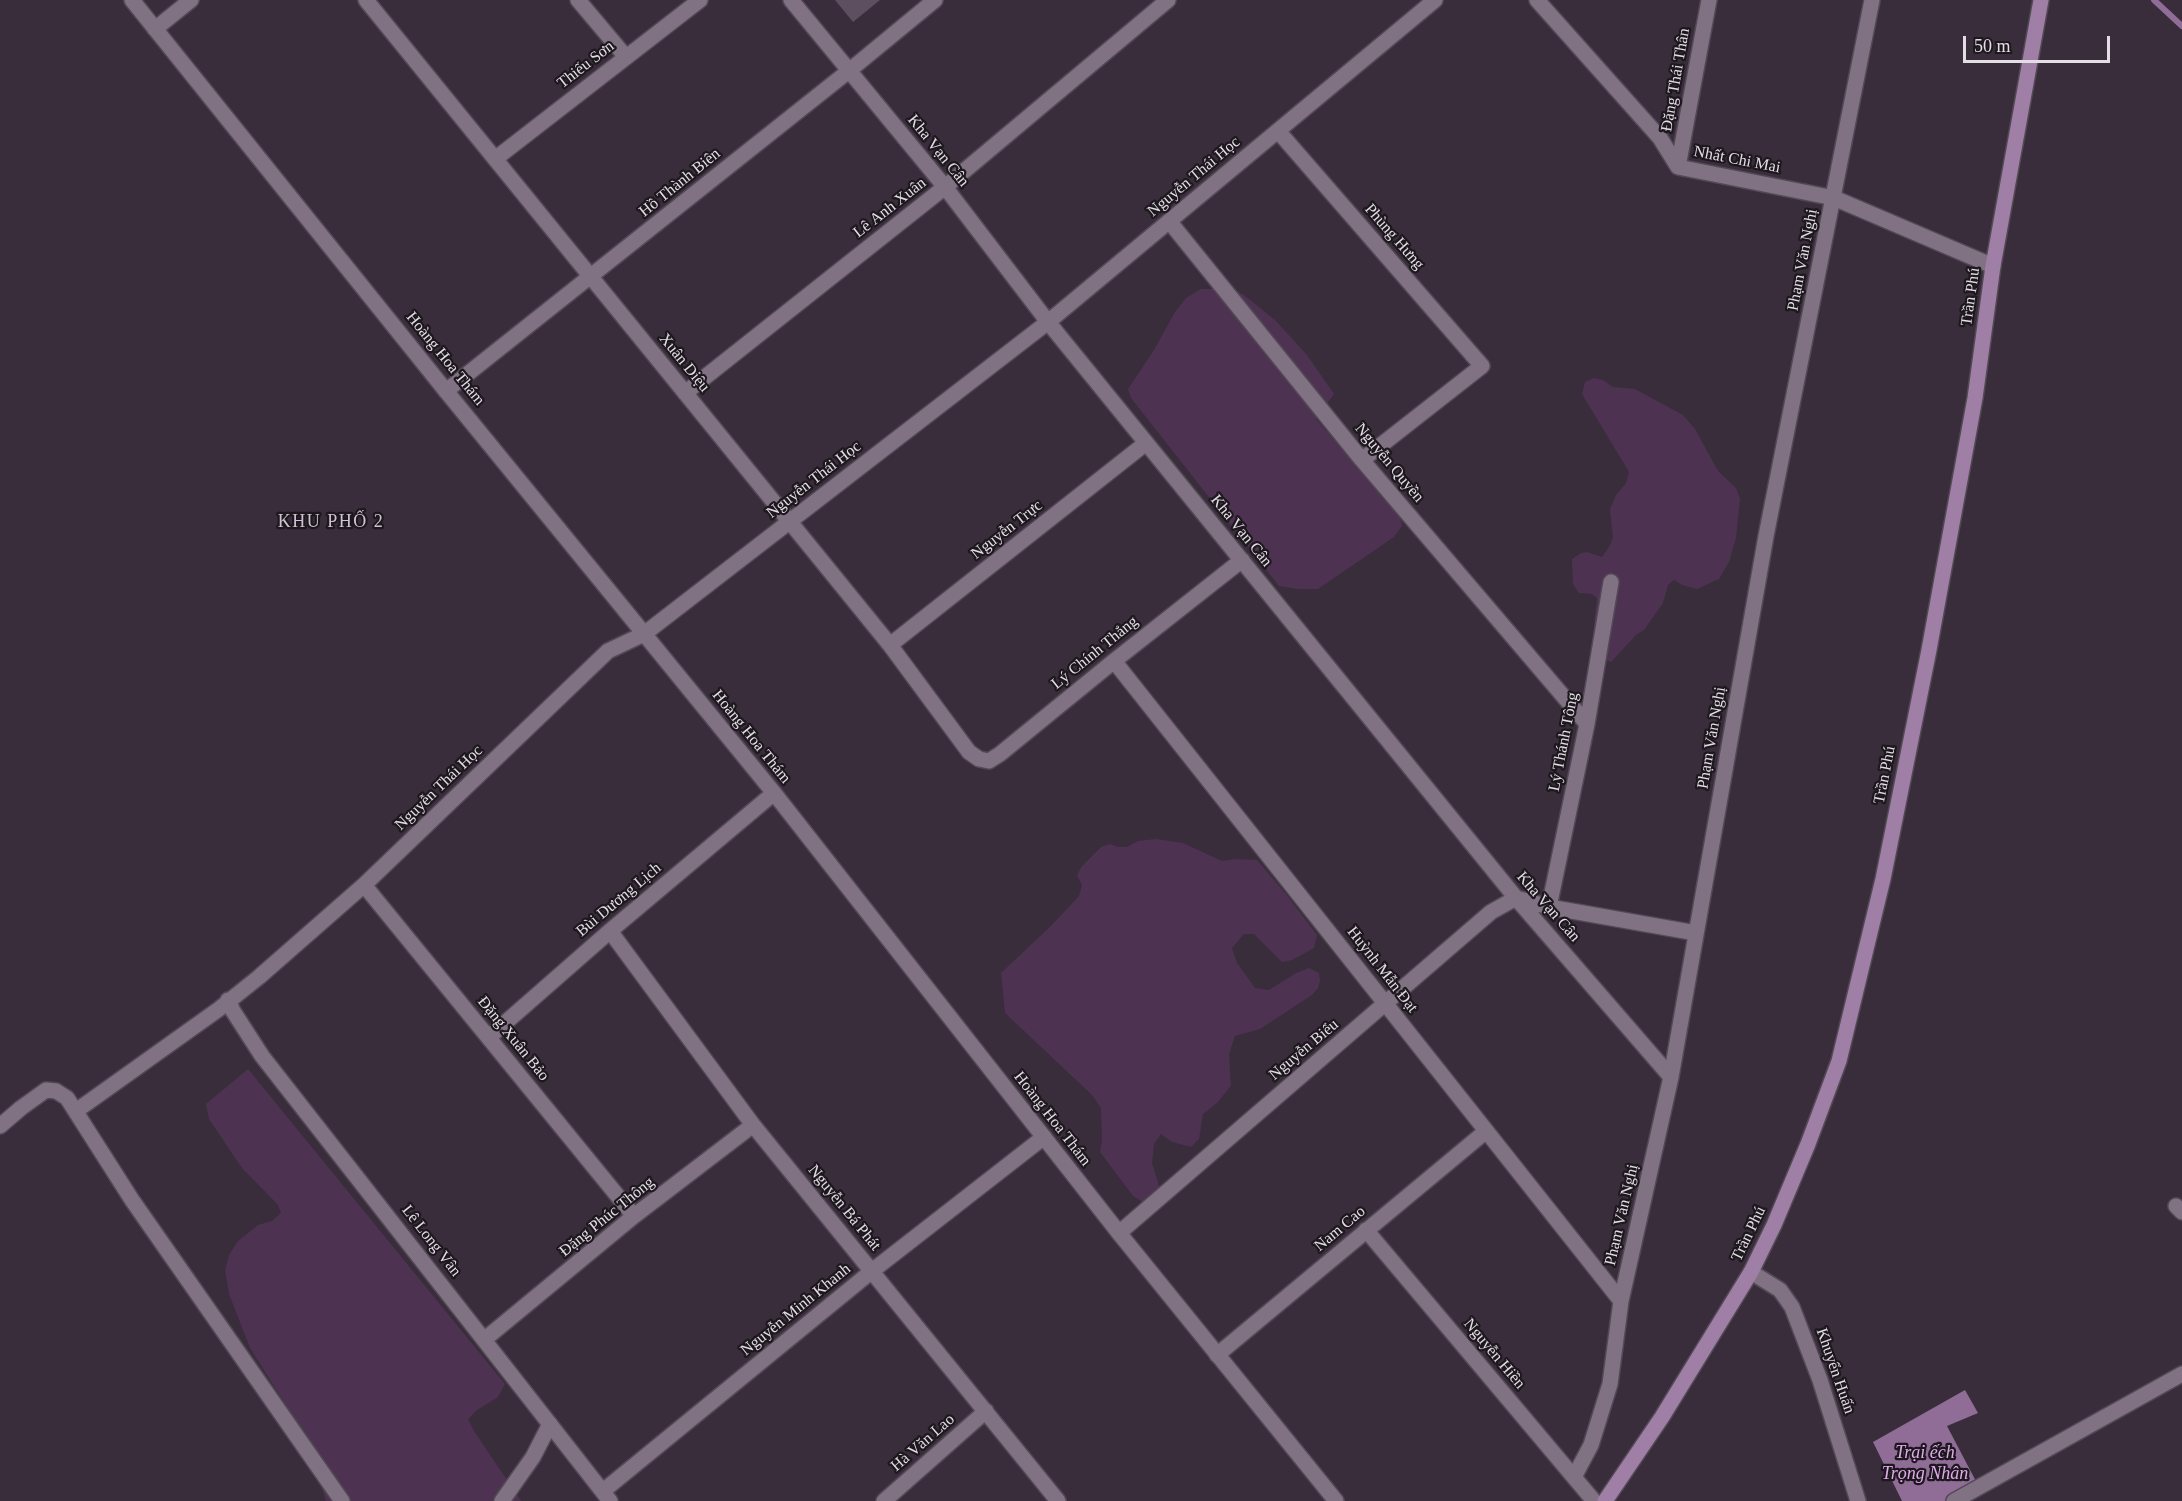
<!DOCTYPE html>
<html>
<head>
<meta charset="utf-8">
<style>
	body { margin:0 }
	#map { position:relative; width:2182px; height:1501px; overflow:hidden; background:#392d3b; font-family:"Times New Roman",serif }
	canvas { display:block }
	.scale { position:absolute; left:1963px; top:36px; width:147px; height:27px; box-sizing:border-box; border:3px solid #e5dde6; border-top:0; padding-left:8px; font-size:18px; line-height:21px; white-space:nowrap; color:#e5dde6; -webkit-text-stroke:4px #1d171e; paint-order:stroke }
</style>
</head>
<body>
<div id="map">
<canvas width="2182" height="1501"></canvas>
<div class="scale">50 m</div>
</div>
<script>
const ctx = document.querySelector('canvas').getContext('2d');
ctx.lineJoin = 'round';
function fillPath(path, color) {
  ctx.fillStyle = color;
  ctx.fill(path, 'evenodd');
}
function toPath(rows) {
  const path = new Path2D();
  for (const r of rows) {
    path.moveTo(r[0], r[1]);
    for (let i = 2; i < r.length; i += 2) path.lineTo(r[i], r[i + 1]);
  }
  return path;
}
function strokePath(path, color, width, dash) {
  ctx.strokeStyle = color;
  ctx.lineWidth = width;
  ctx.lineCap = dash ? 'butt' : 'round';
  ctx.setLineDash(dash || []);
  ctx.stroke(path);
}
function label(font, color, halo, rows, align = 'center') {
  ctx.font = font + ' "Times New Roman",serif';
  ctx.lineWidth = 4.5;
  ctx.setLineDash([]);
  ctx.textBaseline = 'middle';
  ctx.strokeStyle = halo;
  ctx.fillStyle = color;
  for (const [text, x, y, turn = 0] of rows) {
    ctx.save();
    ctx.translate(x, y);
    ctx.rotate((+turn || 0) * Math.PI / 180);
    ctx.textAlign = isNaN(turn) ? turn : align;
    if (halo) ctx.strokeText(text, 0, 0);
    ctx.fillText(text, 0, 0);
    ctx.restore();
  }
}
fillPath(toPath([
	[1201,289,1233,289,1244,295,1275,320,1307,355,1334,394,1316,419,1385,500,1399,511,1402,526,1394,537,1318,589,1297,589,1279,586,1131,398,1128,389,1154,350,1175,312,1186,298],
	[1594,378,1603,380,1613,387,1635,389,1683,415,1695,429,1718,471,1736,488,1740,499,1736,538,1729,562,1719,579,1697,589,1682,585,1674,580,1668,585,1663,603,1644,630,1636,635,1611,662,1591,654,1597,598,1592,594,1579,593,1573,584,1572,559,1581,553,1587,552,1602,557,1609,547,1613,538,1610,509,1616,495,1626,483,1629,472,1582,394,1585,382],
	[1156,839,1183,843,1222,861,1236,859,1257,860,1286,894,1317,935,1314,948,1292,960,1282,962,1254,934,1244,934,1232,948,1237,963,1255,988,1269,990,1296,973,1309,968,1319,973,1320,980,1318,988,1312,995,1260,1029,1235,1036,1229,1054,1231,1086,1217,1103,1203,1114,1199,1139,1191,1147,1172,1142,1161,1134,1154,1144,1152,1163,1164,1202,1158,1211,1133,1196,1100,1152,1102,1140,1101,1108,1092,1095,1005,1013,1001,973,1052,925,1079,896,1082,885,1077,875,1082,866,1101,847,1110,844,1118,847,1127,847,1138,841],
	[248,1069,505,1384,498,1397,477,1410,468,1419,474,1431,521,1501,326,1501,308,1440,250,1348,229,1294,225,1270,229,1255,238,1241,258,1225,272,1221,281,1213,278,1205,242,1168,209,1119,206,1104]
]), '#4d3252');
fillPath(toPath([
	[1965,1390,1978,1413,1947,1426,1979,1487,1951,1501,1902,1501,1873,1442]
]), '#906d97');
strokePath(toPath([
	[2154,0,2182,26]
]), '#906d97', 6);
fillPath(toPath([
	[835,0,880,0,853,22]
]), '#5d4f60');
const minor = toPath([
	[366,0,890,645,969,752,979,759,989,761,1000,754,1114,661,1242,560],
	[578,0,626,57],
	[791,0,945,187,1048,322,1516,898,1671,1077],
	[1537,0,1660,138,1678,167,1834,198,1993,266],
	[155,29,191,0],
	[1278,131,1482,366,1362,460],
	[495,159,700,0],
	[1678,167,1709,0],
	[1169,221,1362,460,1587,724],
	[446,391,850,70,935,0],
	[685,393,945,187,1168,0],
	[890,645,1146,443],
	[1114,661,1621,1301],
	[364,885,634,1216],
	[1549,907,1587,724,1611,582],
	[610,931,753,1125,1058,1501],
	[228,1000,233,1011,262,1056,610,1501],
	[489,1037,610,931,774,793],
	[76,1111,219,1009,259,977,364,885,608,651,644,634,1048,322,1435,0],
	[0,1126,21,1108,46,1090,56,1091,67,1098,132,1200,342,1501],
	[2176,1206,2182,1212],
	[1366,1230,1594,1501],
	[1119,1233,1491,912,1516,898,1549,907,1696,933],
	[1751,1272,1780,1290,1792,1307,1820,1380,1858,1501],
	[485,1339,634,1216,753,1125],
	[1217,1355,1485,1132],
	[1574,1477,1591,1445,1610,1384,1621,1301,1671,1077,1766,536,1872,0],
	[603,1491,872,1271,1044,1137],
	[502,1501,533,1457,550,1424],
	[884,1501,986,1411],
	[1954,1501,2182,1374]
]);
const tertiary = toPath([
	[132,0,446,391,774,793,1119,1233,1336,1501]
]);
const secondary = toPath([
	[1605,1501,1662,1417,1751,1272,1774,1225,1808,1144,1839,1061,1883,879,1929,650,1975,398,1993,266,2041,0]
]);
strokePath(minor, '#534955', 18);
strokePath(tertiary, '#534955', 18);
strokePath(secondary, '#534955', 18);
strokePath(minor, '#817283', 15);
strokePath(tertiary, '#817283', 15);
strokePath(secondary, '#9f7fa5', 15);
label('16px', '#e5dde6', '#1d171e', [
	["Thiếu Sơn",586,65,-38],
	["Đặng Thái Thân",1676,80,-80],
	["Kha Vạn Cân",938,151,51],
	["Nhất Chi Mai",1737,160,11],
	["Nguyễn Thái Học",1194,177,-40],
	["Hồ Thành Biên",680,183,-39],
	["Lê Anh Xuân",890,208,-38],
	["Phùng Hưng",1394,237,49],
	["Phạm Văn Nghị",1803,260,-79],
	["Trần Phú",1971,297,-82],
	["Hoàng Hoa Thám",445,359,51],
	["Xuân Diệu",684,363,51],
	["Nguyễn Quyền",1389,463,50],
	["Nguyễn Thái Học",814,480,-38],
	["Nguyễn Trực",1007,530,-38],
	["Kha Vạn Cân",1241,531,51],
	["Lý Chính Thắng",1095,653,-39],
	["Hoàng Hoa Thám",751,737,51],
	["Phạm Văn Nghị",1712,738,-80],
	["Lý Thánh Tông",1564,742,-79],
	["Trần Phú",1885,775,-79],
	["Nguyễn Thái Học",439,788,-44],
	["Bùi Dương Lịch",619,900,-40],
	["Kha Vạn Cân",1548,907,49],
	["Huỳnh Mẫn Đạt",1382,970,52],
	["Đặng Xuân Bảo",513,1039,51],
	["Nguyễn Biểu",1304,1050,-40],
	["Hoàng Hoa Thám",1052,1119,52],
	["Nguyễn Bá Phát",844,1208,51],
	["Phạm Văn Nghị",1622,1215,-77],
	["Đặng Phúc Thông",607,1217,-39],
	["Nam Cao",1340,1229,-40],
	["Trần Phú",1749,1234,-64],
	["Lê Long Vân",431,1241,52],
	["Nguyễn Minh Khanh",796,1310,-39],
	["Nguyễn Hiền",1494,1354,50],
	["Khuyển Huấn",1835,1371,71],
	["Hà Văn Lao",923,1443,-41]
]);
ctx.letterSpacing = '1.5px';
label('18px', '#d1c1d4', '#1d171e', [
	["KHU PHỐ 2",331,522]
]);
ctx.letterSpacing = '0px';
label('italic 18px', '#e1abeb', '#1d171e', [
	["Trại ếch",1925,1453],
	["Trọng Nhân",1925,1474]
]);
</script>
</body>
</html>
